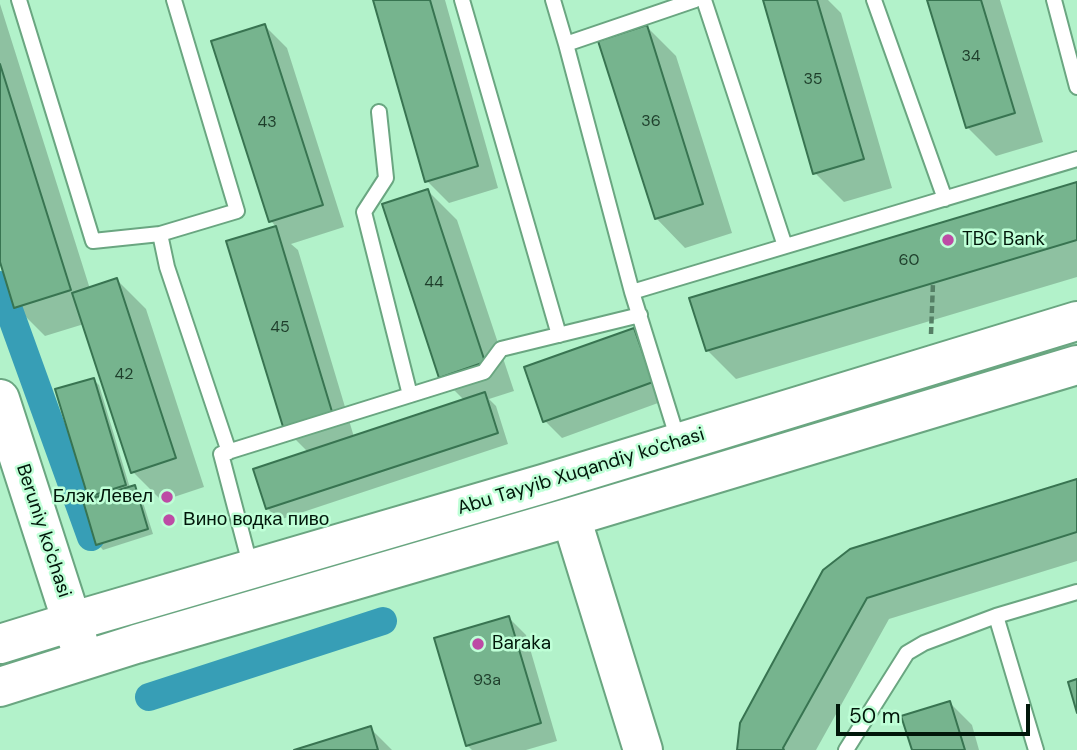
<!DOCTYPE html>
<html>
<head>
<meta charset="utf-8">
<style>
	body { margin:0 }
	#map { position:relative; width:1077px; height:750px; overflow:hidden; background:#b2f2ca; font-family:"DM Sans",sans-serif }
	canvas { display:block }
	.scale { position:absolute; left:836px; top:704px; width:194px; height:32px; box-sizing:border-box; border:4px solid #01170a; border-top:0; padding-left:9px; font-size:21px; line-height:24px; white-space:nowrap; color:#01170a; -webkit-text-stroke:5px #bfffd7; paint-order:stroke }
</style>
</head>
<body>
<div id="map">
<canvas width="1077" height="750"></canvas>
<div class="scale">50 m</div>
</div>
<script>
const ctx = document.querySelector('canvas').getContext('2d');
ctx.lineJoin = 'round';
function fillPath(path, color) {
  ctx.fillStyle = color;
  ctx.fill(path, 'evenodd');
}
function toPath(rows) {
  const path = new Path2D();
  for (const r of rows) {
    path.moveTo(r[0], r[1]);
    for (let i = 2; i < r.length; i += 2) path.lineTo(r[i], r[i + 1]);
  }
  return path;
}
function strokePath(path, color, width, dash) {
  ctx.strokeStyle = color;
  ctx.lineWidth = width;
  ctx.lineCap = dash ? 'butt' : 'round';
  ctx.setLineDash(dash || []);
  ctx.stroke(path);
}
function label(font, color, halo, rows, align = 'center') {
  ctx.font = font + ' "DM Sans",sans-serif';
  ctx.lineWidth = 5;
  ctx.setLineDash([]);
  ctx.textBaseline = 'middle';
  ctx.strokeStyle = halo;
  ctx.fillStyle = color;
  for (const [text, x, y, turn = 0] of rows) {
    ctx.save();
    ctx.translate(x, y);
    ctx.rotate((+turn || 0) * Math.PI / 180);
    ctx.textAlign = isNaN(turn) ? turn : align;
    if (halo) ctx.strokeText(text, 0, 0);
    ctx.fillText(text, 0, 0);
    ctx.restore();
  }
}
fillPath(toPath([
	[375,0,445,0,498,188,449,203,427,181],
	[765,0,828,0,841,13,892,188,844,202,815,173],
	[929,0,1000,0,1043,142,996,156,967,127],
	[0,4,90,289,117,280,146,309,204,487,162,501,133,472,84,324,45,336,16,307,0,256],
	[265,26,287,48,344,227,291,244,298,250,354,437,465,401,441,377,428,191,457,220,514,391,489,399,496,406,508,444,279,520,267,508,308,452,285,429,229,242,277,228,271,221],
	[647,27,676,56,732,233,685,248,656,218],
	[1077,184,1077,277,736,379,707,350],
	[634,330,651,347,669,399,562,438,545,421],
	[94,380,99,385,130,488,135,487,140,493,153,534,103,550,98,544,94,500,90,496],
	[1077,481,1077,561,889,619,816,750,739,750,825,571],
	[509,618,526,635,557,741,526,750,472,750,467,745],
	[950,703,972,725,979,750,914,750],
	[370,728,392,750,300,750]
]), '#0003');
strokePath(toPath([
	[0,285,91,537],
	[149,697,383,621]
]), '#379eb6', 28);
const building = toPath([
	[373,0,430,0,478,166,425,182,373,0],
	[763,0,817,0,864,159,813,174,763,0],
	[927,0,981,0,1015,113,966,128,927,0],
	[265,24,323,205,269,222,211,41,265,24],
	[647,25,703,204,655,219,598,41,647,25],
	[0,64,71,290,14,308,0,262,0,64],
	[1077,182,1077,240,706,351,689,298,1077,182],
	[428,189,485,362,439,378,382,204,428,189],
	[276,226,333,415,284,430,226,241,276,226],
	[117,278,176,458,131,473,72,293,117,278],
	[634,328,653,382,543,422,524,367,634,328],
	[94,378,126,485,88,497,55,389,94,378],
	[485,392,498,433,266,509,253,469,485,392],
	[1077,479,1077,532,867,598,783,748,784,750,737,750,740,723,823,570,850,549,1077,479],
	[135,485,148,529,96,545,83,501,135,485],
	[509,616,541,723,466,746,434,638,509,616],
	[1077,679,1077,713,1068,682,1077,679],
	[950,701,965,750,912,750,901,716,950,701],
	[371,726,378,750,294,750,371,726]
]);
fillPath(building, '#76b48e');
strokePath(building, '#387451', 2);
const lane = toPath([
	[19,0,93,241,160,234,167,267,229,452],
	[462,0,559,335],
	[553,0,566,44],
	[704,0,785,246],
	[874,0,945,199],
	[1054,0,1077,87],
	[379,112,386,178,364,212,410,395],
	[160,234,237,211,174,0],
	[632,292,1077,159],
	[678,440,632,292,566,44,695,0],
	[251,568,221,454,484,372,501,349,640,315],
	[996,616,1036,750],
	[846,750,907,653,924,643,996,616,1077,592]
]);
const secondary = toPath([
	[0,399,80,647],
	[571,517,643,750],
	[0,644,84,618,543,484,1077,321],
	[0,687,136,644,571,517,1077,365]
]);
strokePath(lane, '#6aa681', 18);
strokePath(secondary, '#6aa681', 42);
strokePath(toPath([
	[931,334,933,283]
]), '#557f65', 4.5, [7, 3.5]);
strokePath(lane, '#fff', 14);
strokePath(secondary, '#fff', 38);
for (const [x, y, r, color] of [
	[948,240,7,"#bd4ba5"],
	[167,497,7,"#bd4ba5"],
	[169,520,7,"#bd4ba5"],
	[478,644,7,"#bd4ba5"]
]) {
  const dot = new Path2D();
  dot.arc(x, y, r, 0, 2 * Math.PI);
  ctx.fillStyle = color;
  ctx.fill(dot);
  strokePath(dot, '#bfffd7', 2.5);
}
label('16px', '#1e3e2b', null, [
	["34",971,57],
	["35",813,80],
	["36",651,122],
	["43",267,123],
	["60",909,261],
	["44",434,283],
	["45",280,328],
	["42",124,375],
	["93a",487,681]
]);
label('19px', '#01170a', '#bfffd7', [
	["TBC Bank",962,240],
	["Блэк Левел",153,497,"right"],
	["Вино водка пиво",183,520],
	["Baraka",492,644]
], 'left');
label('19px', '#01170a', '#bfffd7', [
	["Abu Tayyib Xuqandiy ko'chasi",581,472,-17],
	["Beruniy ko'chasi",43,531,72]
]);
</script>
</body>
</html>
